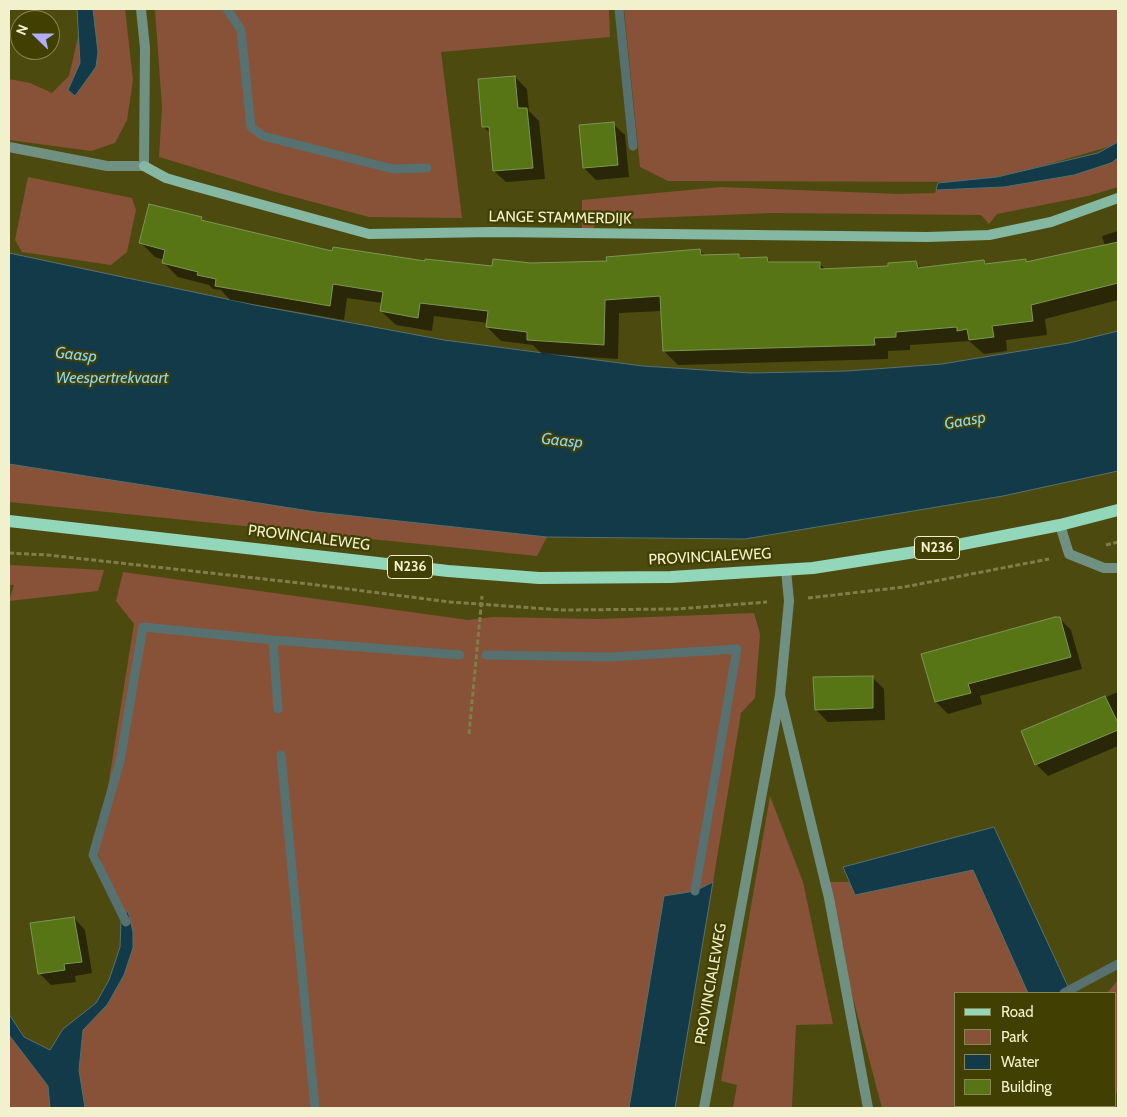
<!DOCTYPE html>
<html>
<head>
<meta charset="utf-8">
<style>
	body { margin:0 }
	#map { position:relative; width:1127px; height:1117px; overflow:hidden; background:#4d4a10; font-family:Cabin,sans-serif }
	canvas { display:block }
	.frame { position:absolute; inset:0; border:10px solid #f2f1cd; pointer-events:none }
	.legend { position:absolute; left:954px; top:992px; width:162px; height:115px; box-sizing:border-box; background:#423f02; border:1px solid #888653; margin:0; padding:6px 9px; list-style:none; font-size:15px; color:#f2f1cd }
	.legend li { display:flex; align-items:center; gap:10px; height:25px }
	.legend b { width:25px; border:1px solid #888653 }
	.north { position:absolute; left:10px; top:10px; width:50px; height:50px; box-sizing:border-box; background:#423f02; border:1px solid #888653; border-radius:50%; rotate:292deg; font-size:14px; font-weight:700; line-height:20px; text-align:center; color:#f2f1cd }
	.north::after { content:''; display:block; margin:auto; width:18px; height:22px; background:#b1adfa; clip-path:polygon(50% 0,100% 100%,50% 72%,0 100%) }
</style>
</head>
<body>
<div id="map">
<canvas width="1127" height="1117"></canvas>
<div class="frame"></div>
<ul class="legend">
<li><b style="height:6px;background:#93d7ba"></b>Road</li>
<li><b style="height:14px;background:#875238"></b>Park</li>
<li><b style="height:14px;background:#133a48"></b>Water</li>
<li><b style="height:14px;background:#577515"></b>Building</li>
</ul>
<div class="north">N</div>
</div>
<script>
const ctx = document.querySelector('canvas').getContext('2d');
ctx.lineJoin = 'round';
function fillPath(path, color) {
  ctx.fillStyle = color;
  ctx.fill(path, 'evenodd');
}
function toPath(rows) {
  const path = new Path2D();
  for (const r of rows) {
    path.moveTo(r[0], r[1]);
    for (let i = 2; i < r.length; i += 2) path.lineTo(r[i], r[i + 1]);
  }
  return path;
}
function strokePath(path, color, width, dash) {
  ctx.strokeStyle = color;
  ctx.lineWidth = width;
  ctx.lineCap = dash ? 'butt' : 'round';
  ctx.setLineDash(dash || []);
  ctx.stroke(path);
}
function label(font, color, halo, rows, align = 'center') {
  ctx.font = font + ' Cabin,sans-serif';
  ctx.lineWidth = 4.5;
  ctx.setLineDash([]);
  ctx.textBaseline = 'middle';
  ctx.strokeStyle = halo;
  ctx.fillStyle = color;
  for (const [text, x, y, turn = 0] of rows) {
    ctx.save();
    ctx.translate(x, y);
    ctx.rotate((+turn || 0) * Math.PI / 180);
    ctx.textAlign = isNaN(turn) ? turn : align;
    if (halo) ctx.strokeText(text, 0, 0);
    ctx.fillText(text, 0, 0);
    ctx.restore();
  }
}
fillPath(toPath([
	[93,9,125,9,133,80,127,120,115,143,91,151,9,140,9,79,30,83,52,93,69,76,80,28,80,63,68,90,75,96,98,52],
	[155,9,609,9,610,37,441,52,462,218,369,217,272,191,159,157,162,107],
	[624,9,1118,9,1118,144,1042,166,977,182,668,181,640,167],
	[1118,158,1118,187,1088,196,997,214,989,224,981,215,772,213,600,220,593,228,582,229,582,200,721,187,900,194,935,193,936,190,1004,187,1074,175,1111,163],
	[28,177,132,198,136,210,127,252,111,265,22,252,15,240],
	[9,464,316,512,547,537,537,556,9,502],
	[9,565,104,570,98,591,9,601,14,585,9,585],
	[123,572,468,620,493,617,599,619,754,613,760,634,755,698,741,713,713,882,695,891,664,897,629,1108,85,1108,79,1070,83,1030,107,1005,124,975,127,912,121,921,95,844,107,793,134,624,116,601],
	[770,796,803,882,833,1024,796,1025,792,1108,733,1108,737,1085,721,1081],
	[973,870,1028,993,956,993,956,1106,1079,1106,1080,1108,882,1108,834,926,820,882,849,882,855,895],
	[1118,980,1118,1094,1116,1092,1116,993,1107,993],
	[9,1035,48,1086,50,1108,9,1108]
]), '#875238');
const water = toPath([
	[77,9,93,9,98,52,96,67,75,96,68,90,80,63,77,9],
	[1118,142,1118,158,1111,163,1074,175,1004,187,936,190,938,183,997,177,1098,153,1118,142],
	[9,253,255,305,444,340,643,366,751,373,847,371,942,364,1069,343,1118,331,1118,471,1003,496,745,539,547,537,316,512,9,464,9,253],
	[994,827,1071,993,1028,993,973,870,855,895,843,867,994,827],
	[713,882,675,1108,629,1108,664,896,695,891,713,882],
	[128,911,133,932,133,948,124,975,107,1005,83,1030,79,1070,85,1108,50,1108,48,1086,9,1035,9,1014,24,1037,50,1050,63,1029,96,1003,109,980,120,947,121,921,128,911]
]);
fillPath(water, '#133a48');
strokePath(water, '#567170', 1);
fillPath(toPath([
	[515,77,527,89,529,111,539,121,545,179,506,182,494,171,491,134,484,127],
	[613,124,625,135,629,177,596,180,584,168],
	[201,218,204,222,333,252,493,267,608,263,700,251,706,256,739,256,742,259,767,258,772,264,819,263,826,270,889,268,916,263,922,269,984,261,988,265,1025,261,1028,263,1105,246,1102,236,1118,231,1118,300,1045,319,1047,335,1006,340,1007,351,984,354,969,341,910,345,910,350,888,351,888,359,678,365,664,351,662,311,619,313,618,359,542,354,533,345,501,341,487,327,488,323,434,316,432,331,396,325,381,311,382,303,347,298,344,320,230,300,221,290,213,289,209,285,178,277,164,263,164,260,155,257,141,243],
	[1059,618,1071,630,1082,669,980,696,982,704,948,714,936,702,923,655],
	[872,677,884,689,885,720,828,722,816,710],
	[1118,692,1118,746,1048,776,1036,764,1022,732],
	[74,918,85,930,92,973,75,976,76,982,51,985,39,973]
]), '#0007');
strokePath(toPath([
	[227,9,241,30,251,127,263,136,393,169,427,168],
	[619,9,633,146],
	[273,640,460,655],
	[486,655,610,657,737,649,695,891],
	[281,755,315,1108],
	[126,922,93,855,120,761,143,627,273,640,278,709],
	[1064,993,1118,964]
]), '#567170', 9);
const building = toPath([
	[515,76,518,108,527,108,533,168,493,171,489,127,482,127,478,79,515,76],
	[614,122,618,165,583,168,579,125,614,122],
	[149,204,202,217,201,220,332,251,333,247,425,261,425,259,492,266,493,259,531,263,607,261,606,257,700,249,701,255,739,254,739,258,767,257,768,262,820,262,820,269,888,266,888,263,916,261,918,268,984,260,985,264,1026,259,1026,262,1118,242,1118,283,1031,305,1033,321,992,326,994,337,969,340,967,329,957,331,957,327,896,332,896,337,874,338,875,345,663,351,660,296,605,300,604,345,527,340,527,332,486,327,488,311,420,303,418,318,380,311,383,292,333,284,330,306,215,286,216,279,197,275,198,272,162,263,165,250,139,243,149,204],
	[1055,617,1060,617,1071,657,968,684,971,693,935,702,921,654,1055,617],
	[873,676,873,708,815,710,813,677,873,676],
	[1105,696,1118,723,1118,730,1035,765,1021,731,1105,696],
	[74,917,82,962,64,964,65,970,38,974,30,923,74,917]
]);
fillPath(building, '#577515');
strokePath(building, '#7d9655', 1);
strokePath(toPath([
	[1106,545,1118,542],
	[9,553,48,555,309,584,450,602,562,610,677,609,767,602],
	[808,598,904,587,1049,559],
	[469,734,482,596]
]), '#7f7d4a', 3, [5, 2.5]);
strokePath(toPath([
	[780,695,829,898,868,1108]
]), '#709082', 10);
strokePath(toPath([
	[9,147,107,166,144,166,145,48,141,9],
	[1060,525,1069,554,1104,568,1118,568],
	[704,1108,780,695,789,601,786,570]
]), '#709082', 10);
strokePath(toPath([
	[144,166,166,178,190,185,369,234,493,232,927,237,989,235,1051,222,1118,198]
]), '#84b8a2', 10);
strokePath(toPath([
	[9,521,448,571,539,578,671,577,813,568,947,547,1060,525,1118,510]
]), '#93d7ba', 12);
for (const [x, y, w] of [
	[937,548,45],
	[410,567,45]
]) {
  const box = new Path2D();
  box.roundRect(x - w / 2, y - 11.5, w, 23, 4);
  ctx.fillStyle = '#423f02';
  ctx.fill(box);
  strokePath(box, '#f2f1cd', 1);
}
label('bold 14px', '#f2f1cd', null, [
	["N236",937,548],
	["N236",410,567]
]);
label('15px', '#f2f1cd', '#423f02', [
	["LANGE STAMMERDIJK",560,218,1],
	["PROVINCIALEWEG",309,538,7],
	["PROVINCIALEWEG",710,557,-3],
	["PROVINCIALEWEG",711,984,-80]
]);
label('italic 16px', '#85d7f8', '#423f02', [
	["Gaasp",76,355,6],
	["Weespertrekvaart",112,378],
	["Gaasp",965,421,-10],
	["Gaasp",562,441,6]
]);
</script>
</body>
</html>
